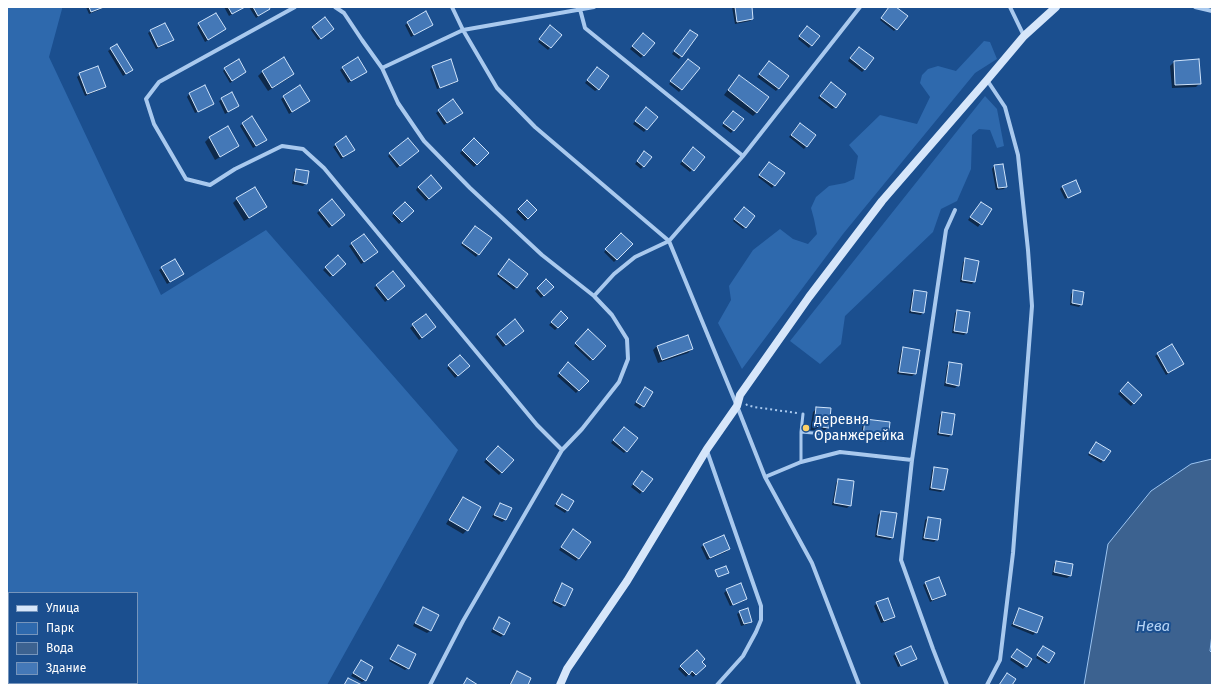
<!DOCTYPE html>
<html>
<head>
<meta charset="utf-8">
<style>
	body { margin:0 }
	#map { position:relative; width:1219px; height:692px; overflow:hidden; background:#1b4f8f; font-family:"Fira Sans",sans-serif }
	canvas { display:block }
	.frame { position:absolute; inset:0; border:8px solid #fff; pointer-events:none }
	.legend { position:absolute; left:8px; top:592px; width:130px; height:92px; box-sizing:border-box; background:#1b4f8f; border:1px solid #7695bc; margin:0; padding:5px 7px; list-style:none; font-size:12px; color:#fff }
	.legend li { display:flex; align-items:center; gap:8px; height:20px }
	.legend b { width:20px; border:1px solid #7695bc }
</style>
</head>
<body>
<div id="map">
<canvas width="1219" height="692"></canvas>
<div class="frame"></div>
<ul class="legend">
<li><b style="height:5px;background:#d6e6fa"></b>Улица</li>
<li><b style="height:11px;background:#2e69ad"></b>Парк</li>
<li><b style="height:11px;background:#3c6290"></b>Вода</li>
<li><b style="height:11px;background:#4478b7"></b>Здание</li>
</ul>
</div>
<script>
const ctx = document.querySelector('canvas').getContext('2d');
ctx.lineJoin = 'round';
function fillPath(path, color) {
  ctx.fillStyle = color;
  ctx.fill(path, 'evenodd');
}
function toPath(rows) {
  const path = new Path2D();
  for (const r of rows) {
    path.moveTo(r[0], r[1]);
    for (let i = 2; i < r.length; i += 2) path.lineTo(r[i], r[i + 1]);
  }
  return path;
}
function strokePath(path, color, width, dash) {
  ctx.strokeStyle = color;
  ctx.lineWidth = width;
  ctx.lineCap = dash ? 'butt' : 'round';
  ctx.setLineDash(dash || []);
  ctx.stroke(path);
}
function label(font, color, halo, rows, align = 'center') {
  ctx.font = font + ' "Fira Sans",sans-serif';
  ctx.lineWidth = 4;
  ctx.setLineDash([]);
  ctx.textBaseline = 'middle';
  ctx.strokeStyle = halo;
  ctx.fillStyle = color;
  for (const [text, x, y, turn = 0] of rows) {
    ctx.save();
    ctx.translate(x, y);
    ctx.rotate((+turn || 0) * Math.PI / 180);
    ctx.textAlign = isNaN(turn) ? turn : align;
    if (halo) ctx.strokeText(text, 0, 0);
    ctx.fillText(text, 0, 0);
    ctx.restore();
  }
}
fillPath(toPath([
	[7,7,62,7,62,9,49,57,161,295,266,230,458,450,327,685,7,685],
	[9,593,137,593,137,683,9,683],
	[984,41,990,42,997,59,975,73,843,234,742,369,718,323,731,300,729,286,753,250,780,229,793,239,808,244,817,234,814,219,811,208,816,197,829,186,845,183,854,179,858,156,849,145,880,115,917,124,930,97,920,83,922,75,928,69,938,66,956,71],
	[985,96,997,109,1004,146,997,148,990,130,979,129,972,135,971,169,957,201,941,209,933,232,845,316,841,344,820,364,790,341]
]), '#2e69ad');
const water = toPath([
	[1212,459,1212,634,1210,651,1212,653,1212,685,1084,685,1108,544,1151,491,1191,464,1212,459]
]);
fillPath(water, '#3c6290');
strokePath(water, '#9cc4f0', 1);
fillPath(toPath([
	[86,7,103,7,101,9,89,14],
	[224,7,244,7,229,16],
	[249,7,268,7,266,11,256,18],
	[732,7,751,7,752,19,750,21,735,24],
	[890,7,895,7,896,29,894,31,880,20],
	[426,12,432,24,411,37,405,25],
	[199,24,225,29,205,42,197,27],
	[313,27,330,32,318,40,311,30],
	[548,29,561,35,548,50,538,42],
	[805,29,811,45,809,48,798,39],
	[151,31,172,40,170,42,156,49,148,33],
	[688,33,697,35,679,59,672,54],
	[641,37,653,43,641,58,630,49],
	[111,49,131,70,123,76,108,51],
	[856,50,865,69,862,72,848,61],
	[283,59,293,74,289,78,268,91,258,76,262,72],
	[1174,62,1200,83,1196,87,1172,88,1170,66],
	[686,63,699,68,679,92,669,84],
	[767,64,788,76,776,91,757,77],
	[433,67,457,81,455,83,437,89,430,69],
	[343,68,363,74,348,83,340,70],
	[225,69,245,72,230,83,223,71],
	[595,70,598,89,595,91,585,83],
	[80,74,105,87,102,89,85,96,77,77],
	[735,80,757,112,753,116,724,95],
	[205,86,213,103,211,106,195,113,187,97,189,94],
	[828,86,835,107,832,109,818,98],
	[300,87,309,101,289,114,281,99],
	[231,94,238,106,225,114,219,101],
	[453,101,459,115,444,125,436,113],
	[643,111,656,117,644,132,633,124],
	[731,114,742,119,731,133,722,126],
	[242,124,263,142,253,148,240,126],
	[797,126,815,135,804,149,789,137],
	[228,127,238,146,234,149,215,160,205,142,209,138],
	[346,138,351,152,341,159,333,147],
	[474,139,488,153,474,167,460,153],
	[691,151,704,157,690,172,680,164],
	[415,153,397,168,388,156,390,154],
	[642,155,643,166,641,169,635,164],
	[767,165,783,173,772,188,758,177],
	[994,166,1006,186,1004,189,996,190,992,169],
	[297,170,306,183,303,186,292,184,294,172],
	[1063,186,1080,192,1065,199,1060,189],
	[418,187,438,190,426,201,416,190],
	[237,199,266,207,262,211,244,221,233,203],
	[332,200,342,217,329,228,317,213],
	[527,201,536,210,525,221,516,212],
	[405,203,413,211,399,224,392,216],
	[981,203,991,210,978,227,968,220],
	[741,211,745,227,743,229,733,221],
	[473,229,478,254,476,257,461,245],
	[621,234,632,244,614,262,604,252],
	[364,235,374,255,361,264,349,246],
	[338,256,345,264,330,277,323,270],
	[175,260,180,276,167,284,159,270],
	[966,260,974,281,972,284,960,282,963,262],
	[507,263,516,287,514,290,497,276],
	[393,272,402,288,385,302,374,288],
	[546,281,552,287,541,298,535,291],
	[914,291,923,312,921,315,909,313,912,293],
	[1074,291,1081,304,1079,307,1070,305,1071,294],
	[957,311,966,333,964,335,952,333,955,313],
	[561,312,567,318,555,330,549,325],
	[425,315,432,330,419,340,410,328],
	[588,331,605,346,590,361,574,346],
	[520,333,503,347,495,337,498,334],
	[1172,345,1180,366,1166,375,1155,356],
	[657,346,692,349,688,353,658,363,653,350],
	[903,348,915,374,912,376,897,374,901,351],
	[949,363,958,385,955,388,944,386,947,366],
	[568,364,587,381,576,393,557,376],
	[449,366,466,368,455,378,447,368],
	[1128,384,1141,395,1131,406,1118,394],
	[643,391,652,392,640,409,634,405],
	[817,408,828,427,824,431,810,430,813,412],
	[942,413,951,434,949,437,937,435,940,415],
	[866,420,889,423,887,439,861,435,863,422],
	[621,430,626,451,624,453,611,443],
	[861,437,886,441,885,442,861,438],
	[1096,443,1109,451,1101,463,1088,455],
	[498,447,513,460,499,475,484,462],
	[935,468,943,489,941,492,929,490,932,470],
	[640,475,642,491,640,494,631,487],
	[838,480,850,505,847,508,832,505,836,483],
	[463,498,467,530,463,534,446,524,459,502],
	[560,498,572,502,565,513,554,506],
	[500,504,510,509,505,520,502,522,492,517,498,506],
	[881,512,893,537,890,540,875,537,878,515],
	[928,518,937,539,934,542,922,540,925,520],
	[573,531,589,542,576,561,559,550],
	[704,545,729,549,726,552,707,560,701,547],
	[1057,562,1070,576,1067,578,1052,575,1054,564],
	[926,583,944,595,942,597,930,602,923,585],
	[560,587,564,605,561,608,552,603],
	[727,590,746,598,744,601,730,606,724,593],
	[877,603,894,617,892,619,881,623,874,606],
	[424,608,438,615,430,631,427,633,413,626,421,610],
	[1019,609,1036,632,1033,635,1011,626,1017,612],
	[740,612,751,621,748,624,741,626,737,614],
	[499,618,509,623,503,635,501,637,491,632,497,621],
	[398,646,408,668,405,670,389,661],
	[1041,650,1048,662,1046,664,1036,658],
	[697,651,700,662,704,666,693,677,689,673,686,677,678,669],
	[1014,653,1031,659,1023,669,1010,660],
	[896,654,915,659,913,661,898,667,893,656],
	[361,661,365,680,362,682,351,676],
	[517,672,527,685,509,685,515,674]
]), '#0007');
const building = toPath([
	[89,7,104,7,91,12,89,7],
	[228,7,245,7,232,14,228,7],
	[253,7,269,7,270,9,258,16,253,7],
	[735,7,752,7,753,19,737,22,735,7],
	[889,7,896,7,908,16,897,30,881,18,889,7],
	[426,11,433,25,414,35,407,22,426,11],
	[216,13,226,29,208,40,198,23,216,13],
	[325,17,334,29,321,39,312,27,325,17],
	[165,23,174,40,158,47,150,30,165,23],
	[550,25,562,35,551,48,539,39,550,25],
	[807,26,820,36,812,46,799,36,807,26],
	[690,30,698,35,682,57,674,51,690,30],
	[643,33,655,43,644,56,632,46,643,33],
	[117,44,133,70,126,74,110,48,117,44],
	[859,47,874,58,865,70,850,58,859,47],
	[284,57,294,74,272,88,262,71,284,57],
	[358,57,367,72,351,81,342,67,358,57],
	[239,59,246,72,232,81,224,68,239,59],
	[451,59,458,81,440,88,432,66,451,59],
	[688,59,700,68,682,90,670,81,688,59],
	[1199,59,1201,84,1175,85,1174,61,1199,59],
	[769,61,789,76,779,89,759,74,769,61],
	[98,66,106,87,87,94,79,73,98,66],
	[597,67,609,76,599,90,587,80,597,67],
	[739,75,769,97,757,113,728,90,739,75],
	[831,82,846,94,836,108,820,96,831,82],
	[205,85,214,104,198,112,189,93,205,85],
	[300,85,310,101,292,112,283,96,300,85],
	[232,92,239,106,228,112,221,98,232,92],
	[453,99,463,113,447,123,438,110,453,99],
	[646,107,658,117,647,130,635,121,646,107],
	[733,111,744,119,734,131,723,123,733,111],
	[252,116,267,140,256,146,242,123,252,116],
	[800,123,816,135,807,147,791,135,800,123],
	[228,126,239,146,220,157,209,137,228,126],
	[346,136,355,150,343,157,335,144,346,136],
	[408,138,419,151,400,166,389,153,408,138],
	[474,138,489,153,477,165,462,150,474,138],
	[693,147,705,157,694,171,682,161,693,147],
	[644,151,652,157,644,167,637,161,644,151],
	[769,162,785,173,775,186,759,175,769,162],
	[1003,164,1007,187,998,188,994,165,1003,164],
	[296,169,309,171,307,184,294,181,296,169],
	[431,175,442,188,429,199,418,187,431,175],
	[1076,180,1081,192,1068,198,1062,186,1076,180],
	[255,187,267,207,249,218,236,198,255,187],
	[332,199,345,215,332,226,319,210,332,199],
	[527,200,537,210,528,219,518,209,527,200],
	[405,202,414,211,402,222,393,213,405,202],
	[981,202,992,209,982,225,970,217,981,202],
	[744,207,755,216,746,228,734,219,744,207],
	[475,226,492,238,479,255,462,243,475,226],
	[621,233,633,244,617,260,605,249,621,233],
	[364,234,378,252,364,262,351,243,364,234],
	[338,255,346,264,333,276,325,267,338,255],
	[965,258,979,261,975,282,962,280,965,258],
	[175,259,184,274,170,282,161,267,175,259],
	[509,259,528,274,517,288,498,274,509,259],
	[393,271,405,286,388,300,376,285,393,271],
	[546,279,554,287,544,296,537,288,546,279],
	[914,290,927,292,924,313,911,311,914,290],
	[1073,290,1084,292,1082,305,1072,303,1073,290],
	[957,310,970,312,967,333,954,331,957,310],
	[561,311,568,318,558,328,551,322,561,311],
	[426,314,436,327,422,338,412,324,426,314],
	[515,319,524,331,506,345,497,334,515,319],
	[588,329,606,346,593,360,575,343,588,329],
	[688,335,693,349,662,360,657,346,688,335],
	[1172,344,1184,364,1168,373,1157,353,1172,344],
	[903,347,920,350,916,374,899,372,903,347],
	[460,355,470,366,458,376,448,365,460,355],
	[568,362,589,381,579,391,559,373,568,362],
	[949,362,962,364,959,386,946,383,949,362],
	[1128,382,1142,395,1134,404,1120,391,1128,382],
	[645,387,653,392,644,407,636,402,645,387],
	[816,407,831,408,829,428,814,426,816,407],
	[942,412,955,414,952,435,939,433,942,412],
	[865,419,890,422,888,440,863,436,865,419],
	[624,427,638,438,627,452,613,440,624,427],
	[1096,442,1111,451,1104,461,1089,453,1096,442],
	[498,446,514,460,502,473,486,459,498,446],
	[934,467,948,469,944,490,931,488,934,467],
	[642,471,653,479,643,492,633,484,642,471],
	[838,479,854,481,851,506,834,503,838,479],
	[562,494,574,501,568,511,556,504,562,494],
	[463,497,481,507,468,531,449,520,463,497],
	[500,503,512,508,506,520,494,515,500,503],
	[881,511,897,513,893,538,877,535,881,511],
	[928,517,941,519,938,540,924,538,928,517],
	[573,529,591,542,579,559,561,547,573,529],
	[724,535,730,549,710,558,703,544,724,535],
	[1056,561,1073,564,1071,576,1054,572,1056,561],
	[726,566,729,573,718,577,715,570,726,566],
	[939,577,946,595,932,600,925,582,939,577],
	[562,583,573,589,565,606,554,601,562,583],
	[741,583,747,599,733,605,726,589,741,583],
	[888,598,895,617,884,621,876,602,888,598],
	[423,607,439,615,431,631,415,623,423,607],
	[748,608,752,622,744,624,739,611,748,608],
	[1019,608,1043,617,1037,633,1013,624,1019,608],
	[499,617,510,623,504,635,493,629,499,617],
	[398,645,416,654,409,669,390,659,398,645],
	[911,646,917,659,901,666,895,653,911,646],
	[1043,646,1055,653,1049,663,1037,655,1043,646],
	[1017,649,1032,659,1027,667,1011,657,1017,649],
	[697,650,705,659,702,662,706,666,696,675,692,671,689,675,680,666,697,650],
	[361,660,373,667,366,681,353,673,361,660],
	[517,671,531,678,528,685,510,685,517,671],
	[1007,673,1016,679,1012,685,999,685,1007,673],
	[348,678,362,685,344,685,348,678],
	[467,678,478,685,463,685,467,678]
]);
fillPath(building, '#4478b7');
strokePath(building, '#cfe3fa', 1);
strokePath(toPath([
	[746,404,747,405,754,407,797,413]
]), '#a9c9ee', 2, [2, 3]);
strokePath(toPath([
	[801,432,825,434],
	[801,462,801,432,803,414]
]), '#a9c9ee', 3);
strokePath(toPath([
	[295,7,159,82,146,99,154,124,186,179,210,185,235,169,282,146,303,149,324,168,537,425,562,450],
	[335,7,344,13,362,40,382,68,398,103,424,141,470,188,542,255,594,296,612,315,627,339,628,359,619,382,582,429,562,450,463,621,430,685],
	[452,7,463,30,497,88,535,127,669,241,737,406,765,477,812,563,859,685],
	[1010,7,1024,36],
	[1195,7,1212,11],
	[580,9,585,28,743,156],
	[382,68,463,30,594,7],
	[594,296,614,274,635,257,669,241,743,156,860,7],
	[707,451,761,606,761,620,756,632,743,656,717,685],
	[765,477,801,462,840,452,912,460],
	[947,685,933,649,901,560,912,460,946,230,955,210],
	[987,685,1000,660,1013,553,1032,306,1028,250,1018,155,1005,107,987,80]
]), '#a9c9ee', 4);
strokePath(toPath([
	[560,685,567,669,627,581,707,449,737,406,740,395,809,297,882,201,987,80,1024,36,1056,7]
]), '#d6e6fa', 8);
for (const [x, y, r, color] of [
	[806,428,4,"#ffd166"]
]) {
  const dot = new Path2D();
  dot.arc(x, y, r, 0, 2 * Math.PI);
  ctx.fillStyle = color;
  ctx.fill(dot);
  strokePath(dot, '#1b4f8f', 1.5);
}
label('14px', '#fff', '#1b4f8f', [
	["деревня",814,420],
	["Оранжерейка",814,436]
], 'left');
label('italic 15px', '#b5d3f5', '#1b4f8f', [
	["Нева",1153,627]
]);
</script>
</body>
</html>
